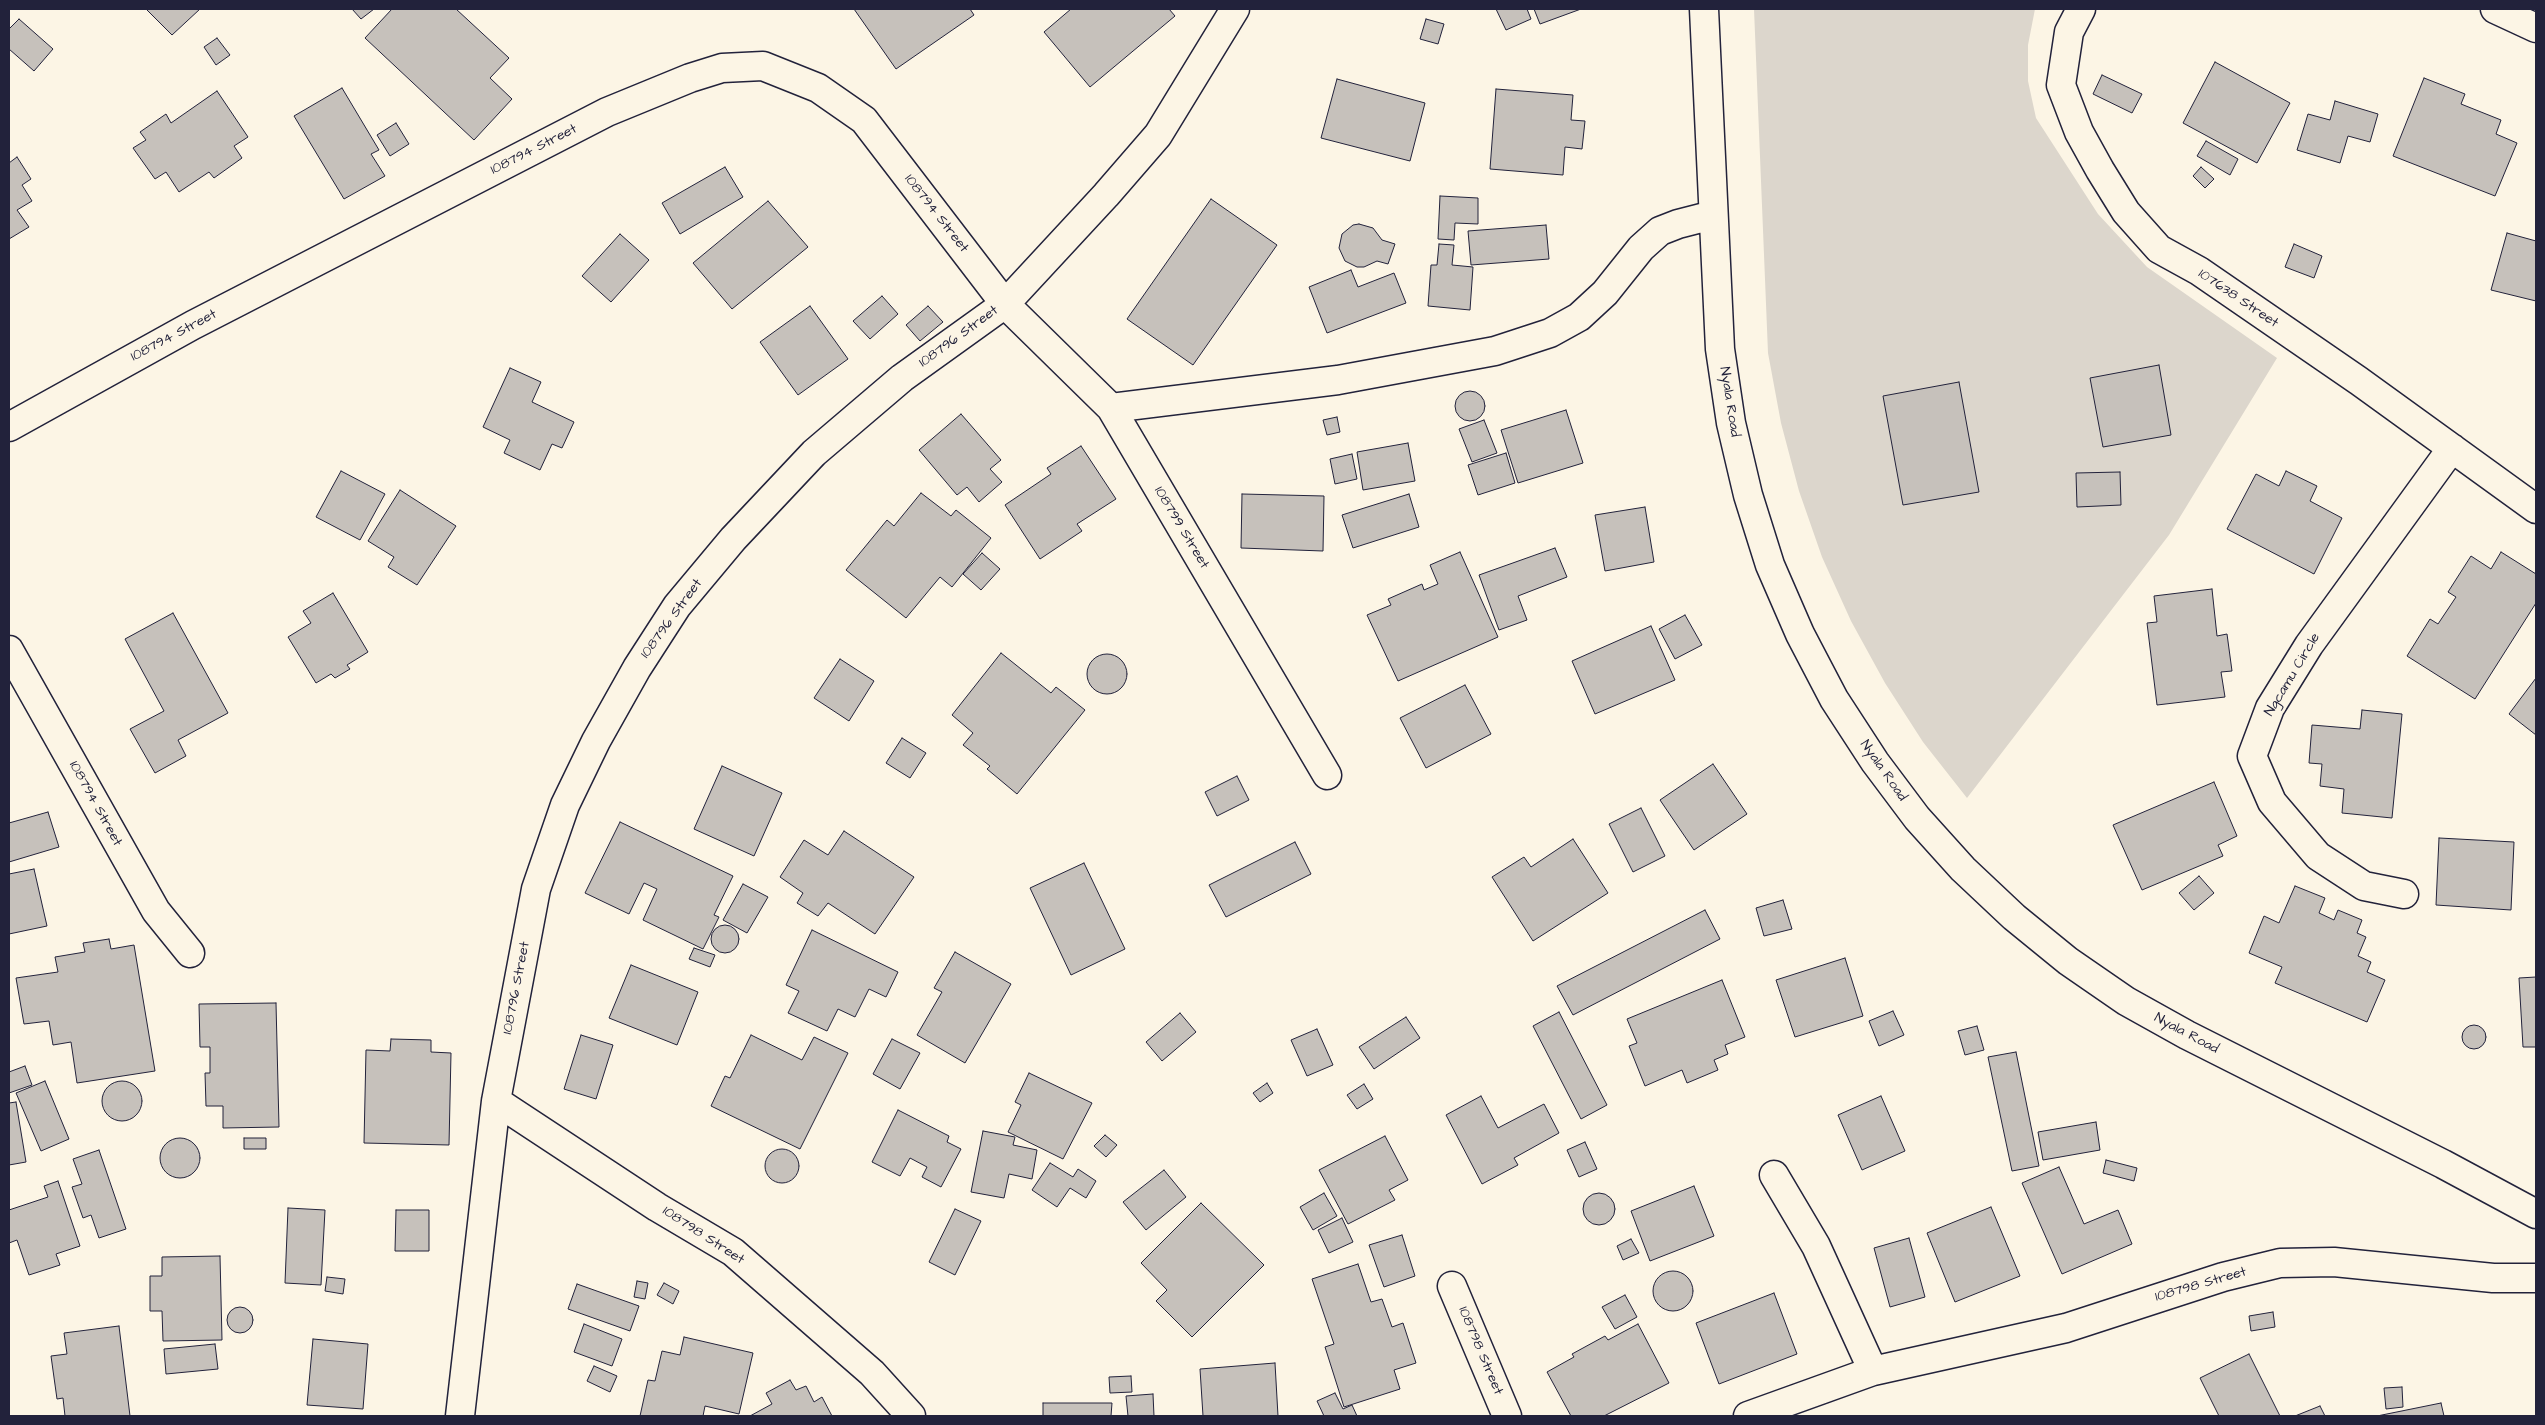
<!DOCTYPE html>
<html>
<head>
<meta charset="utf-8">
<style>
	body { margin:0 }
	#map { position:relative; width:2545px; height:1425px; overflow:hidden; background:#fcf5e5; font-family:"Architects Daughter",sans-serif }
	canvas { display:block }
	.frame { position:absolute; inset:0; border:10px solid #22223b; pointer-events:none }
</style>
</head>
<body>
<div id="map">
<canvas width="2545" height="1425"></canvas>
<div class="frame"></div>
</div>
<script>
const ctx = document.querySelector('canvas').getContext('2d');
ctx.lineJoin = 'round';
function fillPath(path, color) {
  ctx.fillStyle = color;
  ctx.fill(path, 'evenodd');
}
function toPath(rows) {
  const path = new Path2D();
  for (const r of rows) {
    if (r.length === 3) {
      path.moveTo(r[0] + r[2], r[1]);
      path.arc(r[0], r[1], r[2], 0, 2 * Math.PI);
      continue;
    }
    path.moveTo(r[0], r[1]);
    for (let i = 2; i < r.length; i += 2) path.lineTo(r[i], r[i + 1]);
  }
  return path;
}
function strokePath(path, color, width, dash) {
  ctx.strokeStyle = color;
  ctx.lineWidth = width;
  ctx.lineCap = dash ? 'butt' : 'round';
  ctx.setLineDash(dash || []);
  ctx.stroke(path);
}
function label(font, color, halo, rows, align = 'center') {
  ctx.font = font + ' "Architects Daughter",sans-serif';
  ctx.lineWidth = 5;
  ctx.setLineDash([]);
  ctx.textBaseline = 'middle';
  ctx.strokeStyle = halo;
  ctx.fillStyle = color;
  for (const [text, x, y, turn = 0] of rows) {
    ctx.save();
    ctx.translate(x, y);
    ctx.rotate((+turn || 0) * Math.PI / 180);
    ctx.textAlign = isNaN(turn) ? turn : align;
    if (halo) ctx.strokeText(text, 0, 0);
    ctx.fillText(text, 0, 0);
    ctx.restore();
  }
}
fillPath(toPath([
	[1754,9,2035,9,2028,45,2028,81,2036,118,2098,214,2147,267,2277,358,2169,535,1967,798,1923,742,1885,683,1851,621,1822,557,1799,491,1781,423,1768,353]
]), '#dcd6cc');
const building = toPath([
	[146,9,200,9,172,35,146,9],
	[352,9,374,9,361,19,352,9],
	[392,9,456,9,509,58,490,78,512,99,474,140,365,38,392,9],
	[854,9,970,9,974,15,896,69,854,9],
	[1071,9,1169,9,1175,16,1090,87,1044,32,1071,9],
	[1496,9,1527,9,1531,19,1506,30,1496,9],
	[1534,9,1581,9,1540,24,1534,9],
	[19,19,53,49,34,71,9,49,9,29,19,19],
	[1426,19,1444,24,1438,44,1420,39,1426,19],
	[217,38,230,55,216,65,204,47,217,38],
	[2215,62,2290,103,2257,163,2183,123,2215,62],
	[2102,75,2142,94,2132,113,2093,94,2102,75],
	[2424,78,2465,94,2461,104,2501,120,2496,134,2517,143,2495,196,2393,156,2424,78],
	[1337,79,1425,103,1410,161,1321,138,1337,79],
	[342,88,379,150,371,154,385,176,344,199,294,116,342,88],
	[1496,89,1573,95,1571,120,1585,121,1582,149,1565,147,1563,175,1490,169,1496,89],
	[217,91,248,137,234,146,242,158,214,178,209,172,179,192,166,172,155,179,133,148,146,140,140,132,166,114,171,123,217,91],
	[2335,101,2378,114,2370,142,2348,136,2340,163,2297,150,2308,114,2330,120,2335,101],
	[396,123,409,144,390,156,377,135,396,123],
	[2206,141,2238,159,2230,175,2197,156,2206,141],
	[17,157,31,179,22,185,32,201,17,210,29,227,9,239,9,163,17,157],
	[725,167,743,197,680,234,662,203,725,167],
	[2201,167,2214,179,2205,188,2193,176,2201,167],
	[1440,196,1478,198,1478,224,1455,223,1454,240,1438,239,1440,196],
	[1211,199,1277,245,1193,365,1127,319,1211,199],
	[768,201,808,247,732,309,693,263,768,201],
	[1359,224,1373,228,1382,240,1395,244,1388,264,1377,261,1364,267,1357,267,1345,261,1339,248,1342,234,1353,225,1359,224],
	[1546,225,1549,259,1471,265,1468,231,1546,225],
	[2507,233,2536,241,2536,301,2491,290,2507,233],
	[620,234,649,260,611,302,582,276,620,234],
	[1439,244,1454,245,1452,265,1473,267,1470,310,1428,306,1431,265,1437,265,1439,244],
	[2294,244,2322,256,2314,278,2285,267,2294,244],
	[1351,270,1358,287,1394,273,1406,303,1327,333,1309,287,1351,270],
	[882,296,898,314,870,339,853,321,882,296],
	[810,306,848,359,798,395,760,342,810,306],
	[928,306,943,322,920,341,906,325,928,306],
	[2159,365,2171,435,2103,447,2090,378,2159,365],
	[510,368,541,382,532,402,574,422,562,448,552,444,540,470,504,453,510,440,483,427,510,368],
	[1959,382,1979,492,1903,505,1883,396,1959,382],
	[1470,406,15],
	[1566,410,1583,463,1518,483,1501,430,1566,410],
	[961,414,1001,460,990,469,1002,482,979,502,967,487,957,495,919,450,961,414],
	[1337,417,1340,432,1327,435,1323,420,1337,417],
	[1484,420,1497,453,1472,462,1459,429,1484,420],
	[1408,443,1415,481,1363,490,1357,452,1408,443],
	[1081,446,1116,499,1077,524,1082,531,1040,559,1005,505,1051,474,1047,468,1081,446],
	[1506,453,1515,483,1478,495,1468,465,1506,453],
	[1352,454,1357,479,1335,484,1330,459,1352,454],
	[341,471,385,494,360,540,316,517,341,471],
	[2286,471,2317,486,2310,501,2342,518,2314,574,2227,529,2256,474,2279,486,2286,471],
	[2120,472,2121,505,2077,507,2076,473,2120,472],
	[400,490,456,526,417,585,388,567,394,557,368,541,400,490],
	[921,493,951,516,956,510,991,538,952,587,940,577,906,618,846,570,887,520,894,526,921,493],
	[1242,494,1324,496,1323,551,1241,548,1242,494],
	[1409,494,1419,527,1353,548,1342,515,1409,494],
	[1645,507,1654,562,1605,571,1595,515,1645,507],
	[1555,548,1567,577,1518,596,1527,620,1499,630,1479,575,1555,548],
	[1460,552,1498,637,1398,681,1367,615,1391,605,1388,599,1422,584,1424,590,1438,584,1430,565,1460,552],
	[2501,552,2536,574,2536,603,2475,699,2407,656,2430,619,2438,624,2456,597,2448,592,2471,556,2491,569,2501,552],
	[982,553,1000,569,981,590,963,574,982,553],
	[2212,589,2217,636,2227,634,2232,671,2221,672,2225,697,2157,705,2147,623,2157,622,2154,596,2212,589],
	[333,593,368,652,347,665,350,669,335,678,331,674,316,683,288,637,311,623,303,611,333,593],
	[173,613,228,713,178,740,186,756,155,773,130,729,164,711,125,639,173,613],
	[1685,615,1702,645,1675,659,1659,629,1685,615],
	[1651,626,1675,680,1595,714,1572,661,1651,626],
	[1001,653,1051,693,1056,687,1085,710,1017,794,987,769,990,766,963,745,973,733,952,715,1001,653],
	[1107,674,20],
	[840,659,874,681,849,721,814,698,840,659],
	[2536,678,2536,735,2509,714,2536,678],
	[1465,685,1491,734,1426,768,1400,718,1465,685],
	[2362,710,2402,714,2392,818,2342,813,2344,789,2320,786,2322,764,2309,763,2312,725,2360,729,2362,710],
	[902,738,926,753,910,778,886,763,902,738],
	[1713,764,1747,814,1694,850,1660,800,1713,764],
	[722,766,782,793,754,856,694,829,722,766],
	[1237,776,1249,800,1217,816,1205,792,1237,776],
	[2214,782,2237,836,2218,845,2223,856,2142,890,2113,825,2214,782],
	[1641,808,1665,856,1633,872,1609,824,1641,808],
	[48,812,59,847,9,862,9,823,48,812],
	[620,822,733,876,714,915,719,917,703,949,643,920,657,889,644,883,629,914,585,893,620,822],
	[844,831,914,877,875,934,828,903,818,916,797,903,803,893,780,877,804,840,828,855,844,831],
	[2439,838,2514,842,2511,910,2436,905,2439,838],
	[1573,839,1608,893,1533,941,1492,877,1524,857,1531,867,1573,839],
	[1295,842,1311,874,1226,917,1209,885,1295,842],
	[1084,863,1125,949,1071,975,1030,888,1084,863],
	[34,869,47,926,9,934,9,874,34,869],
	[2199,876,2214,893,2194,910,2179,893,2199,876],
	[743,884,768,897,747,933,723,920,743,884],
	[2295,886,2325,898,2319,913,2334,920,2338,910,2362,920,2357,933,2366,937,2358,956,2371,962,2367,972,2385,980,2367,1022,2275,983,2282,967,2249,953,2264,916,2279,923,2295,886],
	[1783,900,1792,929,1764,936,1756,908,1783,900],
	[1705,910,1720,939,1573,1015,1557,986,1705,910],
	[725,939,14],
	[812,930,898,972,886,997,869,989,855,1017,838,1009,827,1031,788,1013,799,991,786,985,812,930],
	[109,939,111,949,134,945,155,1071,77,1083,71,1042,53,1045,49,1021,24,1024,16,978,58,972,55,957,85,952,83,943,109,939],
	[694,948,715,955,710,967,689,959,694,948],
	[955,952,1011,984,965,1063,917,1035,942,992,934,988,955,952],
	[1845,958,1863,1016,1795,1037,1776,980,1845,958],
	[631,965,698,992,677,1045,609,1018,631,965],
	[2536,977,2536,1047,2523,1047,2519,978,2536,977],
	[1722,980,1745,1037,1725,1045,1728,1054,1714,1060,1718,1070,1687,1083,1682,1070,1645,1086,1629,1046,1637,1043,1627,1019,1722,980],
	[276,1003,279,1127,223,1128,223,1106,206,1106,205,1073,210,1073,210,1047,200,1047,199,1004,276,1003],
	[1893,1011,1904,1035,1879,1046,1869,1021,1893,1011],
	[1559,1012,1607,1105,1581,1119,1533,1026,1559,1012],
	[1180,1013,1196,1032,1162,1061,1146,1042,1180,1013],
	[1406,1017,1420,1038,1374,1069,1359,1047,1406,1017],
	[2474,1037,12],
	[1977,1026,1984,1050,1965,1055,1958,1031,1977,1026],
	[1317,1029,1333,1065,1307,1076,1291,1040,1317,1029],
	[581,1035,613,1045,596,1099,564,1089,581,1035],
	[751,1035,802,1060,814,1037,848,1053,800,1149,711,1106,725,1076,730,1078,751,1035],
	[391,1039,431,1040,431,1052,451,1053,449,1145,364,1143,366,1050,390,1051,391,1039],
	[892,1039,920,1053,900,1089,873,1074,892,1039],
	[2016,1052,2039,1166,2012,1171,1988,1057,2016,1052],
	[25,1066,32,1085,9,1093,9,1072,25,1066],
	[1029,1073,1092,1103,1063,1159,1008,1132,1021,1105,1015,1102,1029,1073],
	[122,1101,20],
	[45,1081,69,1139,41,1151,16,1093,45,1081],
	[1267,1083,1273,1093,1260,1102,1253,1093,1267,1083],
	[1364,1084,1373,1099,1357,1109,1347,1095,1364,1084],
	[1481,1096,1498,1128,1544,1104,1559,1133,1514,1158,1518,1165,1482,1184,1446,1115,1481,1096],
	[1881,1096,1905,1151,1862,1170,1838,1115,1881,1096],
	[16,1102,26,1162,9,1165,9,1103,16,1102],
	[898,1110,949,1136,947,1142,961,1149,941,1187,922,1177,927,1167,910,1158,900,1176,872,1162,898,1110],
	[2096,1122,2100,1150,2043,1160,2038,1132,2096,1122],
	[983,1131,1015,1137,1013,1145,1037,1150,1032,1179,1009,1174,1004,1198,971,1192,983,1131],
	[1105,1135,1117,1145,1106,1157,1094,1146,1105,1135],
	[1385,1136,1408,1180,1389,1190,1395,1200,1348,1224,1319,1170,1385,1136],
	[180,1158,20],
	[244,1138,266,1138,266,1149,244,1149,244,1138],
	[1585,1142,1597,1169,1579,1177,1567,1150,1585,1142],
	[782,1166,17],
	[99,1150,126,1229,99,1238,91,1215,83,1218,72,1187,82,1184,73,1159,99,1150],
	[2106,1160,2137,1168,2134,1181,2103,1173,2106,1160],
	[1050,1163,1073,1177,1078,1169,1096,1181,1086,1198,1070,1188,1057,1207,1032,1190,1050,1163],
	[2059,1167,2084,1224,2118,1210,2132,1244,2062,1274,2022,1183,2059,1167],
	[1164,1170,1186,1197,1146,1230,1123,1202,1164,1170],
	[58,1181,80,1246,56,1254,60,1265,29,1275,17,1240,9,1243,9,1210,48,1197,44,1186,58,1181],
	[1694,1186,1714,1236,1650,1261,1631,1211,1694,1186],
	[1324,1193,1337,1216,1313,1230,1300,1207,1324,1193],
	[1599,1209,16],
	[1201,1203,1264,1265,1192,1337,1156,1301,1167,1290,1141,1263,1201,1203],
	[1991,1207,2020,1276,1955,1302,1927,1233,1991,1207],
	[288,1208,325,1210,321,1285,285,1283,288,1208],
	[955,1209,981,1221,955,1275,929,1262,955,1209],
	[396,1210,429,1210,429,1251,395,1251,396,1210],
	[1342,1218,1353,1242,1329,1253,1318,1230,1342,1218],
	[1402,1235,1415,1276,1384,1287,1369,1245,1402,1235],
	[1909,1238,1925,1297,1890,1307,1874,1248,1909,1238],
	[1631,1239,1639,1253,1623,1260,1617,1246,1631,1239],
	[220,1256,222,1340,163,1341,162,1311,150,1311,150,1276,162,1276,162,1257,220,1256],
	[1358,1264,1371,1302,1382,1299,1392,1327,1403,1323,1416,1363,1394,1370,1400,1389,1344,1407,1325,1347,1334,1344,1312,1279,1358,1264],
	[1673,1291,20],
	[327,1277,345,1279,343,1294,325,1291,327,1277],
	[637,1281,648,1283,645,1299,634,1297,637,1281],
	[664,1283,679,1291,673,1304,657,1295,664,1283],
	[577,1284,639,1306,630,1331,568,1309,577,1284],
	[1774,1293,1797,1354,1719,1384,1696,1323,1774,1293],
	[1625,1295,1637,1317,1615,1329,1602,1307,1625,1295],
	[240,1320,13],
	[2273,1312,2275,1327,2251,1331,2249,1316,2273,1312],
	[584,1324,622,1339,612,1366,574,1352,584,1324],
	[1638,1324,1669,1383,1604,1416,1571,1416,1547,1372,1574,1357,1572,1354,1605,1336,1608,1340,1638,1324],
	[119,1326,130,1416,65,1416,63,1398,57,1399,51,1356,67,1354,64,1333,119,1326],
	[684,1337,753,1353,739,1414,705,1406,703,1416,640,1416,648,1380,655,1381,662,1351,680,1355,684,1337],
	[313,1339,368,1344,363,1409,307,1405,313,1339],
	[215,1344,218,1369,166,1374,164,1349,215,1344],
	[2249,1354,2280,1416,2219,1416,2200,1378,2249,1354],
	[1275,1363,1278,1416,1203,1416,1200,1369,1275,1363],
	[594,1366,617,1376,610,1392,587,1381,594,1366],
	[1131,1376,1132,1392,1110,1393,1109,1377,1131,1376],
	[790,1380,796,1390,806,1386,814,1402,822,1397,832,1416,750,1416,772,1404,766,1393,790,1380],
	[2402,1387,2403,1407,2386,1409,2384,1388,2402,1387],
	[1335,1393,1343,1409,1352,1405,1357,1416,1324,1416,1317,1401,1335,1393],
	[1153,1394,1154,1416,1128,1416,1126,1396,1153,1394],
	[1043,1403,1112,1403,1111,1416,1043,1416,1043,1403],
	[2441,1403,2444,1416,2377,1416,2441,1403],
	[2320,1406,2325,1416,2295,1416,2320,1406]
]);
fillPath(building, '#c6c1bb');
strokePath(building, '#22223b', 1);
const minor = toPath([
	[1704,9,1720,349,1731,423,1748,495,1770,565,1800,634,1834,699,1875,762,1917,818,1963,869,2014,917,2068,961,2126,1001,2187,1035,2443,1164,2536,1214],
	[2081,9,2069,32,2061,85,2079,132,2100,170,2126,212,2159,249,2199,271,2359,381,2536,509],
	[2495,9,2536,28],
	[1111,408,1338,380,1495,351,1550,333,1579,317,1605,293,1641,248,1660,231,1678,224,1713,215],
	[9,427,193,325,607,112,690,78,722,68,763,66,818,88,864,120,1005,304,1111,408,1327,775],
	[9,650,156,911,190,953],
	[2404,894,2364,886,2318,856,2272,802,2252,756,2270,708,2309,645,2452,448],
	[496,1101,657,1207,733,1252,872,1373,911,1416],
	[1774,1175,1816,1246,1873,1371],
	[1452,1286,1507,1416],
	[460,1416,496,1101,536,889,565,805,596,741,637,668,677,606,733,539,814,453,902,378,1005,304,1106,195,1158,135,1235,9],
	[1748,1416,1873,1371,2066,1328,2223,1277,2280,1263,2334,1262,2493,1278,2536,1278]
]);
strokePath(minor, '#22223b', 31);
strokePath(minor, '#fcf5e5', 28);
label('14px', '#22223b', '#fcf5e5', [
	["108794 Street",534,150,-27],
	["108794 Street",936,214,52],
	["107638 Street",2238,299,34],
	["108794 Street",174,336,-28],
	["108796 Street",959,337,-36],
	["Nyala Road",1729,402,81],
	["108799 Street",1181,528,59],
	["108796 Street",672,619,-54],
	["Ngcamu Circle",2293,675,-59],
	["Nyala Road",1883,771,55],
	["108794 Street",95,804,61],
	["108796 Street",517,988,-79],
	["Nyala Road",2186,1034,28],
	["108798 Street",703,1236,33],
	["108798 Street",2201,1285,-16],
	["108798 Street",1480,1351,67]
]);
</script>
</body>
</html>
